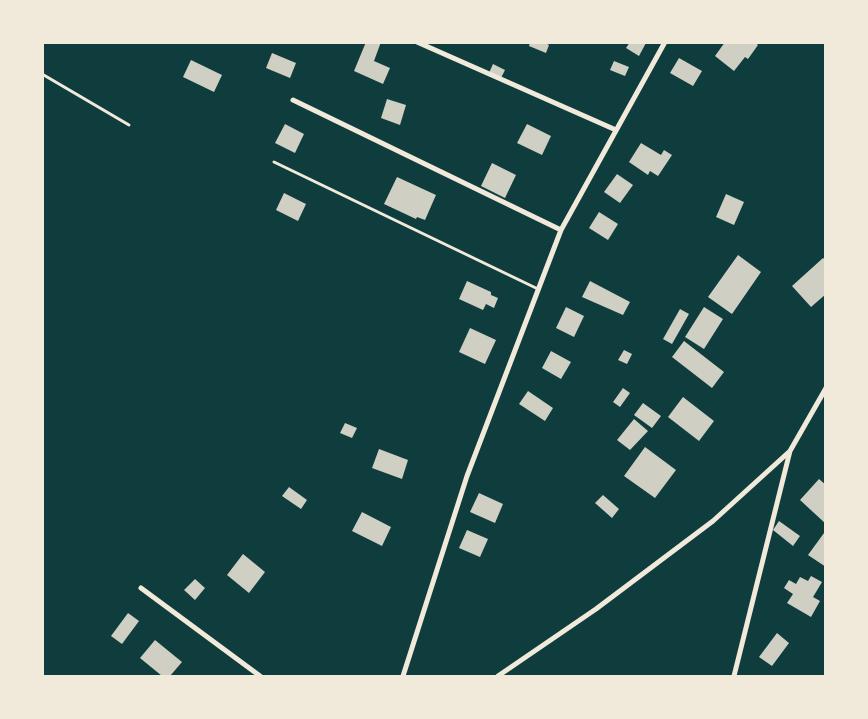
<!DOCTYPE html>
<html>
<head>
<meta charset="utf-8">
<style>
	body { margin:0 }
	#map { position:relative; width:868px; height:719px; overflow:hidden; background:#0f3d3e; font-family:Rubik,sans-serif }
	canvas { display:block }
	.frame { position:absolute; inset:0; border:44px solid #f1e9da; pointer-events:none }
</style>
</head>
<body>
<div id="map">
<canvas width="868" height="719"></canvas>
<div class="frame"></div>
</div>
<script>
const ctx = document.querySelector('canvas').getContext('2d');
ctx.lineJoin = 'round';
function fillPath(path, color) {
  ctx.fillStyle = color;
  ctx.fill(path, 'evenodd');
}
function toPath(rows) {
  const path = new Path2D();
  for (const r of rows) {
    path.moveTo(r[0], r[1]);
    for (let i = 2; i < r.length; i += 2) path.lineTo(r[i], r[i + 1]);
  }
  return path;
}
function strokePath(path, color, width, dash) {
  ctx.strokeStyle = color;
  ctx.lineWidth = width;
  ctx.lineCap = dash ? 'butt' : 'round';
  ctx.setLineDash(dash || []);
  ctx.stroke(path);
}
fillPath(toPath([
	[366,42,381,42,374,61,390,68,383,84,354,71],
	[530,42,544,42,549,45,546,53,529,46],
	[630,42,645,42,646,43,639,56,626,48],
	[725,42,755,42,758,45,748,59,745,57,734,71,715,56],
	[272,53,296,63,290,78,266,68],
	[679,58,702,71,693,86,670,73],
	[191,60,222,75,214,92,183,77],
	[614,61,629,67,625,76,610,70],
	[493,64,505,70,501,78,489,73],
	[387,99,406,105,400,125,381,118],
	[285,124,304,134,295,153,275,143],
	[527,124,551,136,542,155,517,143],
	[641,143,661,155,664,150,672,155,658,176,650,171,648,175,629,162],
	[492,163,516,175,505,198,481,186],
	[617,174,633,185,620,203,604,192],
	[397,177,436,195,425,220,417,217,416,219,384,204],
	[284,193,306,204,298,221,276,210],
	[726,194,744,202,734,225,716,217],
	[599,212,618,224,608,240,589,228],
	[738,255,761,272,732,314,708,297],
	[823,258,826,260,826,294,811,307,792,286],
	[467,281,491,292,491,295,498,298,494,308,486,304,483,310,459,299],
	[590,281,630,302,623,315,582,297],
	[566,307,584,316,574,337,556,328],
	[704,307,723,319,704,349,685,337],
	[680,309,689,314,672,344,663,339],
	[470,328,496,340,485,364,459,352],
	[684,341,724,372,712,388,672,357],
	[624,350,632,354,627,364,618,360],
	[551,351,571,362,561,379,542,368],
	[623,388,630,393,620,407,613,402],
	[528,391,553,408,545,421,519,404],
	[683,397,714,421,699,441,668,417],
	[643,403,661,416,652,428,634,415],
	[634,419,648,431,630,450,617,440],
	[345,423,357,428,352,438,340,433],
	[645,447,676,470,655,498,624,476],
	[379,449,408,460,402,479,372,468],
	[819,479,826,485,826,524,800,500],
	[289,487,307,500,301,509,282,496],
	[479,493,503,504,495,523,470,512],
	[603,495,619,509,612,518,595,503],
	[362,512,391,527,382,546,352,531],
	[779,521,800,536,793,546,773,530],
	[467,530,488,539,480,557,459,548],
	[824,533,826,535,826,567,808,555],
	[243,554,265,572,249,593,227,575],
	[811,576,822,582,813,597,820,601,811,617,787,603,793,594,784,588,789,580,796,584,800,577,808,581],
	[195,579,205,588,195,600,184,590],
	[128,613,139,621,122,644,111,636],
	[777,633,789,643,772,666,759,657],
	[155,640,182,662,170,676,162,676,140,658]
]), '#cfcfc3');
strokePath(toPath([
	[42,74,129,125]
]), '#f1e9da', 3);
strokePath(toPath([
	[274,162,538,289]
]), '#f1e9da', 3);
strokePath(toPath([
	[417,42,616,130],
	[293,100,561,230],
	[141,588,260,676],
	[403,676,467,476,561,230,665,42],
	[498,676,596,609,713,521,790,451,826,388],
	[734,676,790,451]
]), '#f1e9da', 5);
</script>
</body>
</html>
